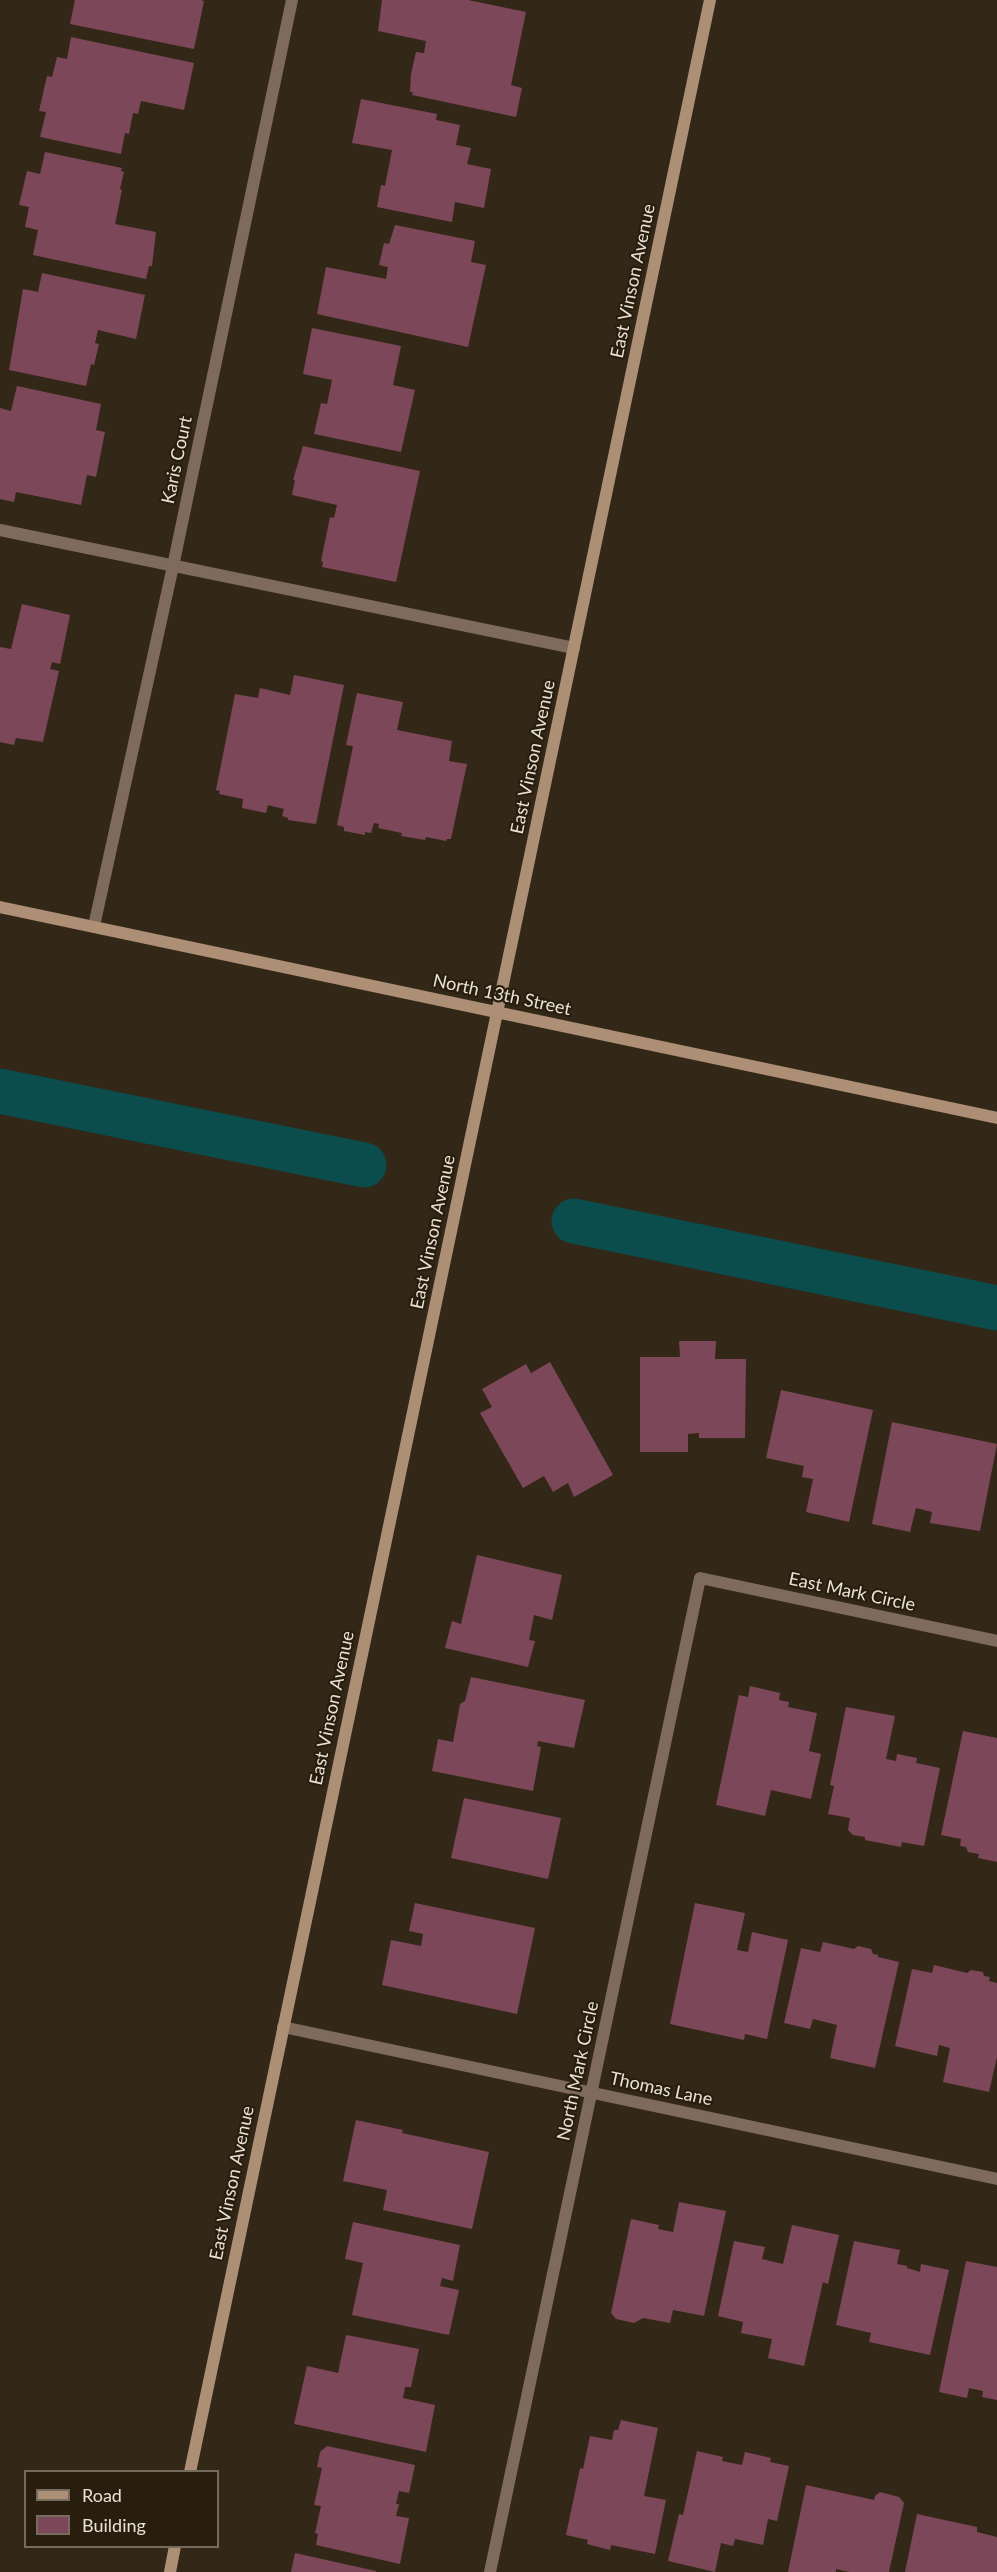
<!DOCTYPE html>
<html>
<head>
<meta charset="utf-8">
<style>
	body { margin:0 }
	#map { position:relative; width:997px; height:2572px; overflow:hidden; background:#332817; font-family:Lato,sans-serif }
	canvas { display:block }
	.legend { position:absolute; left:24px; top:2470px; width:195px; height:78px; box-sizing:border-box; background:#291e0e; border:2px solid #756c5e; margin:0; padding:8px 10px; list-style:none; font-size:18px; color:#e8e1d6 }
	.legend li { display:flex; align-items:center; gap:12px; height:30px }
	.legend b { width:30px; border:2px solid #756c5e }
</style>
</head>
<body>
<div id="map">
<canvas width="997" height="2572"></canvas>
<ul class="legend">
<li><b style="height:8px;background:#ad8f76"></b>Road</li>
<li><b style="height:16px;background:#7c4759"></b>Building</li>
</ul>
</div>
<script>
const ctx = document.querySelector('canvas').getContext('2d');
ctx.lineJoin = 'round';
function toPath(rows) {
  const path = new Path2D();
  for (const r of rows) {
    path.moveTo(r[0], r[1]);
    for (let i = 2; i < r.length; i += 2) path.lineTo(r[i], r[i + 1]);
  }
  return path;
}
function strokePath(path, color, width, dash) {
  ctx.strokeStyle = color;
  ctx.lineWidth = width;
  ctx.lineCap = dash ? 'butt' : 'round';
  ctx.setLineDash(dash || []);
  ctx.stroke(path);
}
function fillPath(path, color) {
  ctx.fillStyle = color;
  ctx.fill(path, 'evenodd');
}
function label(font, color, halo, rows, align = 'center') {
  ctx.font = font + ' Lato,sans-serif';
  ctx.lineWidth = 4.5;
  ctx.setLineDash([]);
  ctx.textBaseline = 'middle';
  ctx.strokeStyle = halo;
  ctx.fillStyle = color;
  for (const [text, x, y, turn = 0] of rows) {
    ctx.save();
    ctx.translate(x, y);
    ctx.rotate((+turn || 0) * Math.PI / 180);
    ctx.textAlign = isNaN(turn) ? turn : align;
    if (halo) ctx.strokeText(text, 0, 0);
    ctx.fillText(text, 0, 0);
    ctx.restore();
  }
}
strokePath(toPath([
	[0,1091,364,1165],
	[574,1221,997,1308]
]), '#0b4c4d', 45);
fillPath(toPath([
	[75,0,201,0,204,1,194,49,70,24],
	[382,0,468,0,526,12,511,85,522,88,516,117,412,95,413,92,410,92,411,74,416,52,424,53,426,41,378,31],
	[71,37,194,63,184,110,141,101,138,114,133,113,129,134,125,133,121,154,40,137,46,112,39,111,47,76,52,77,57,57,67,59],
	[361,99,437,114,436,120,460,125,456,145,471,148,467,164,491,169,484,208,455,202,452,222,377,207,381,185,385,186,392,150,352,143],
	[45,152,122,168,121,171,124,172,120,189,122,190,115,224,156,232,152,266,149,266,146,279,33,255,38,230,25,227,29,207,19,205,27,171,40,174],
	[395,225,475,241,471,262,486,265,468,347,317,314,326,267,386,279,388,267,379,265,384,243,389,244],
	[42,273,145,295,136,339,98,330,95,343,99,344,94,365,91,364,86,386,9,370,23,289,38,292],
	[312,328,401,346,393,385,415,390,401,452,314,434,321,403,327,404,332,380,303,374],
	[17,386,101,404,96,430,105,432,96,477,87,475,81,505,16,492,14,502,0,499,0,408,11,411],
	[303,446,420,471,396,582,322,567,323,562,321,561,330,517,334,518,337,505,292,495,295,480,293,480],
	[22,604,70,615,60,664,52,662,50,669,59,671,43,742,16,738,14,745,0,742,0,647,11,649],
	[294,675,344,685,316,824,288,820,288,818,282,816,284,809,268,805,266,813,242,808,243,799,219,794,220,791,216,790,235,694,258,698,260,688,290,695],
	[357,693,403,702,397,730,452,741,449,761,467,764,451,839,447,839,446,841,426,837,425,840,401,836,402,833,378,828,379,824,374,823,371,833,365,832,365,835,344,831,344,827,337,825,353,746,346,745],
	[679,1341,716,1341,715,1359,746,1359,745,1438,699,1438,699,1433,688,1434,688,1452,640,1452,640,1357,680,1357],
	[550,1362,613,1475,574,1497,568,1483,553,1492,544,1476,523,1488,480,1413,492,1407,482,1389,526,1364,531,1373],
	[781,1390,873,1410,849,1522,806,1512,813,1479,802,1477,804,1466,766,1458],
	[892,1422,997,1444,980,1531,930,1523,932,1512,916,1508,910,1532,872,1524],
	[477,1555,562,1575,552,1620,534,1615,529,1640,535,1641,528,1667,445,1648,452,1621,461,1624],
	[471,1677,585,1700,574,1748,538,1741,537,1746,541,1747,533,1791,432,1771,438,1739,453,1742,460,1704,465,1701],
	[750,1686,780,1693,779,1700,789,1702,788,1707,817,1713,809,1751,821,1754,811,1799,771,1790,765,1816,716,1805,739,1695,748,1697],
	[846,1707,895,1716,886,1759,896,1761,897,1754,917,1758,916,1763,940,1768,924,1846,902,1842,901,1847,865,1840,865,1837,853,1835,848,1830,850,1818,828,1814,834,1786,830,1785],
	[963,1731,997,1738,997,1862,978,1858,979,1854,968,1852,966,1847,960,1846,961,1839,941,1835],
	[464,1798,561,1818,548,1879,451,1858],
	[415,1903,535,1928,517,2014,382,1985,391,1940,421,1946,423,1934,409,1931],
	[695,1903,745,1913,737,1950,748,1952,752,1932,788,1940,767,2039,745,2034,744,2040,670,2024],
	[823,1942,854,1949,858,1946,871,1949,873,1954,878,1955,878,1957,899,1962,875,2068,830,2058,837,2025,813,2019,810,2029,784,2023,801,1948,820,1952],
	[934,1965,967,1973,971,1970,983,1972,984,1976,990,1977,989,1981,997,1983,997,2057,989,2092,943,2082,950,2048,939,2045,937,2056,895,2046,912,1969,932,1973],
	[356,2120,403,2130,402,2133,489,2152,472,2229,383,2210,387,2190,343,2181],
	[679,2202,726,2211,704,2316,673,2310,670,2323,643,2318,634,2323,616,2319,611,2313,631,2219,659,2225,658,2229,673,2232],
	[353,2222,460,2245,453,2281,442,2278,440,2286,459,2290,449,2335,352,2315,363,2263,345,2259],
	[792,2225,839,2235,828,2284,823,2282,804,2366,768,2358,772,2339,741,2333,743,2322,718,2316,734,2241,765,2247,762,2259,783,2264],
	[854,2241,900,2250,897,2264,907,2266,907,2268,920,2272,921,2264,949,2270,930,2355,869,2342,871,2333,836,2325],
	[966,2261,997,2267,997,2400,982,2397,983,2391,969,2388,967,2398,939,2392],
	[346,2335,419,2349,411,2387,405,2387,403,2398,435,2405,426,2452,294,2424,307,2366,338,2373],
	[621,2420,658,2428,644,2496,666,2500,655,2554,611,2545,610,2550,587,2544,588,2540,566,2535,580,2468,583,2469,590,2436,612,2440,614,2430,618,2430],
	[327,2446,415,2465,409,2493,399,2491,396,2504,399,2504,396,2516,409,2518,400,2564,316,2545,318,2534,315,2533,321,2506,314,2505,322,2468,317,2467,320,2452],
	[697,2451,723,2457,722,2461,742,2465,745,2452,771,2458,770,2462,789,2466,777,2521,768,2519,763,2545,735,2539,733,2546,721,2543,715,2572,668,2561,679,2514,683,2515],
	[806,2485,874,2500,875,2496,880,2492,899,2497,904,2503,889,2572,849,2572,836,2569,836,2572,788,2572],
	[917,2514,977,2527,977,2532,997,2537,997,2572,905,2572],
	[295,2553,376,2571,376,2572,291,2572]
]), '#7c4759');
strokePath(toPath([
	[0,530,574,648]
]), '#7e6b5b', 12);
strokePath(toPath([
	[94,926,173,566,292,0],
	[283,2027,997,2179],
	[490,2572,700,1578,997,1641]
]), '#7e6b5b', 12);
strokePath(toPath([
	[0,907,997,1118],
	[190,2472,710,0],
	[170,2572,175,2546]
]), '#ad8f76', 12);
label('18px', '#e8e1d6', '#291e0e', [
	["East Vinson Avenue",633,281,-78],
	["Karis Court",177,460,-78],
	["East Vinson Avenue",533,757,-78],
	["North 13th Street",502,995,12],
	["East Vinson Avenue",433,1232,-78],
	["East Mark Circle",852,1592,12],
	["East Vinson Avenue",332,1708,-78],
	["North Mark Circle",578,2071,-78],
	["Thomas Lane",661,2089,12],
	["East Vinson Avenue",232,2183,-78]
]);
</script>
</body>
</html>
